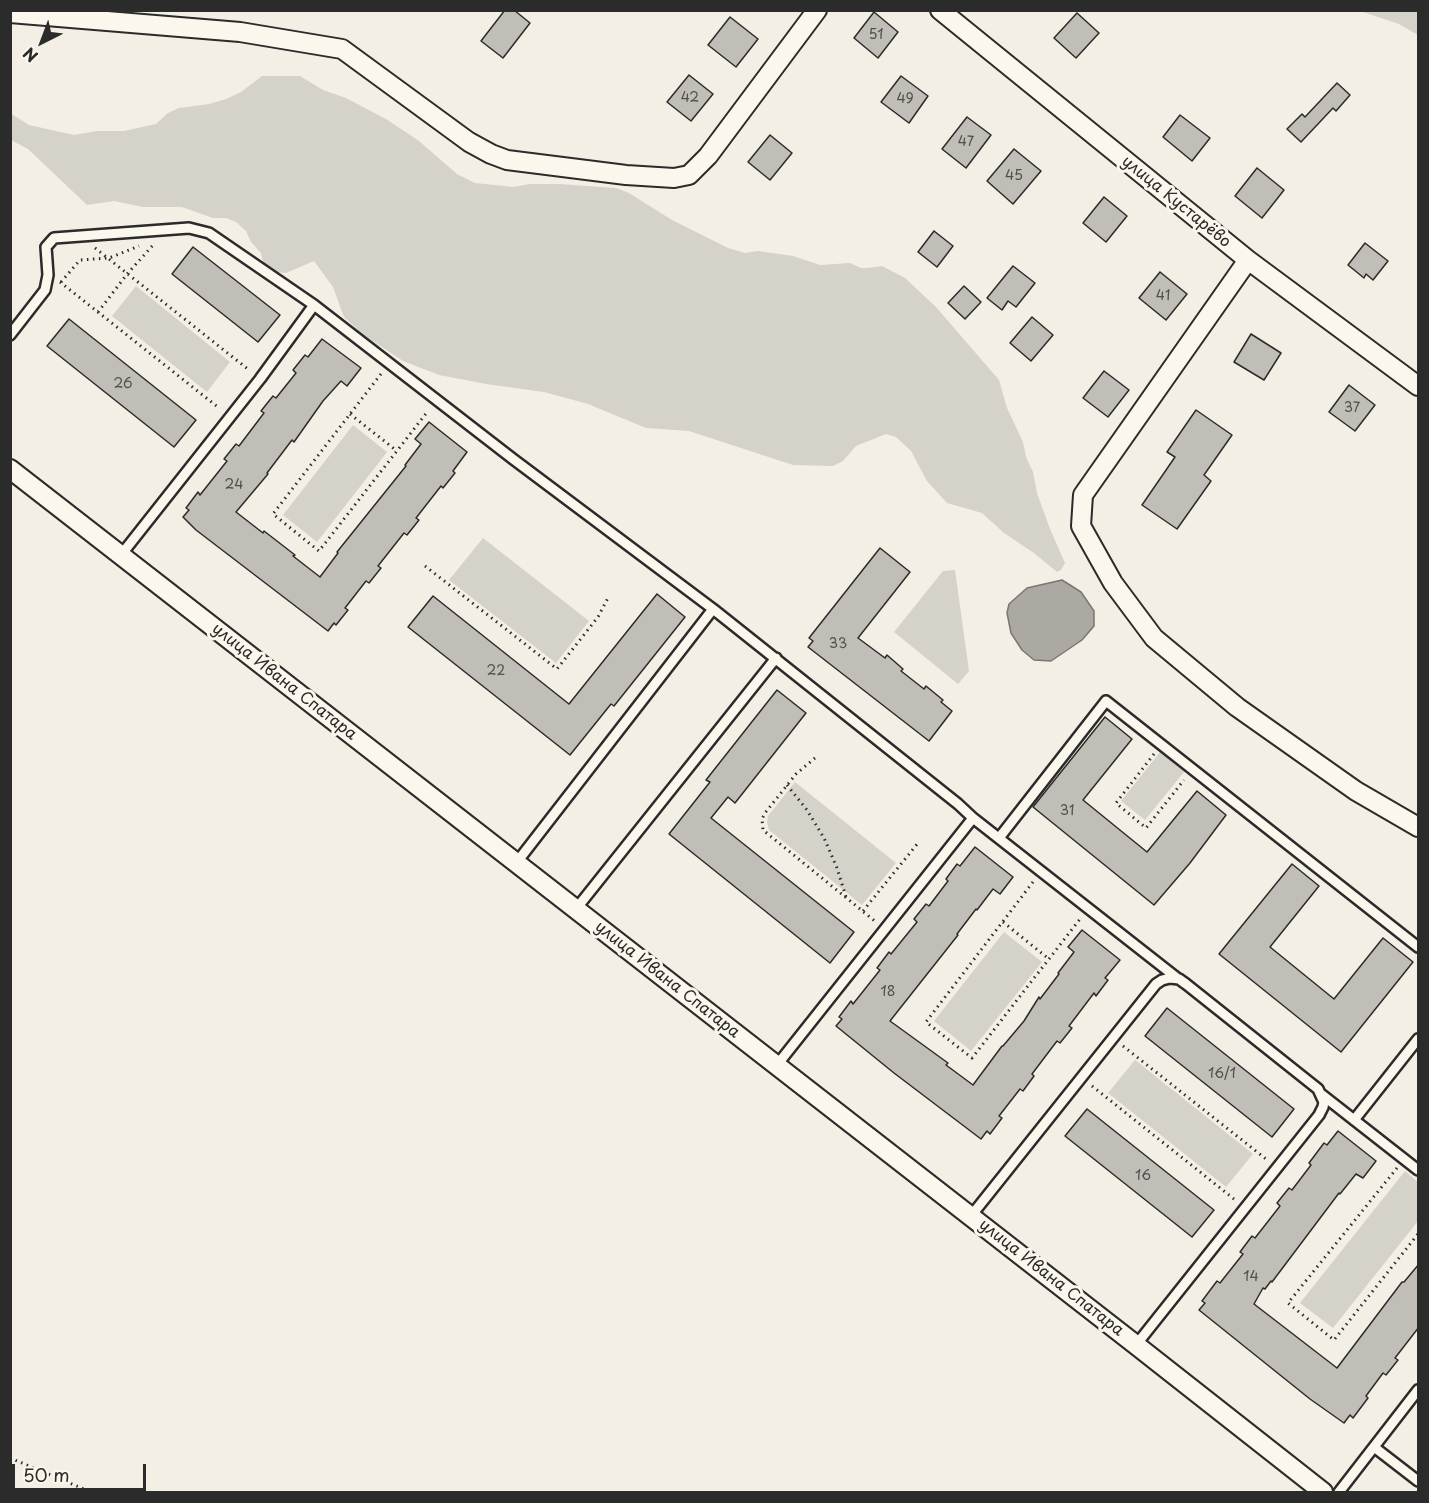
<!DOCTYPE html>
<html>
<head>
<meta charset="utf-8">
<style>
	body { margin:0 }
	#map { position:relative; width:1429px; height:1503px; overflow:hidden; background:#f3efe4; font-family:"Playpen Sans",sans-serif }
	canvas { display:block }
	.frame { position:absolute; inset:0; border:12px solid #2b2b2b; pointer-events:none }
	.north { position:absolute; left:12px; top:12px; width:60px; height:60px; -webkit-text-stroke:4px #fbf7ec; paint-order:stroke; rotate:222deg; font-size:16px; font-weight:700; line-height:24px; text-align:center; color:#2b2b2b }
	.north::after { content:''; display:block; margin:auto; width:21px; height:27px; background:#2b2b2b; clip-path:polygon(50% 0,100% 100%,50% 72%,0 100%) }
	.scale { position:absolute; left:12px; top:1464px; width:134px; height:27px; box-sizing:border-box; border:3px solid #2b2b2b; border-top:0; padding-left:8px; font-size:18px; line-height:21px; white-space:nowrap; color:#2b2b2b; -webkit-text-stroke:4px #fbf7ec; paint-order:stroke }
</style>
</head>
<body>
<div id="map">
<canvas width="1429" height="1503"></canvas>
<div class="frame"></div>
<div class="north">N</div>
<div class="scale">50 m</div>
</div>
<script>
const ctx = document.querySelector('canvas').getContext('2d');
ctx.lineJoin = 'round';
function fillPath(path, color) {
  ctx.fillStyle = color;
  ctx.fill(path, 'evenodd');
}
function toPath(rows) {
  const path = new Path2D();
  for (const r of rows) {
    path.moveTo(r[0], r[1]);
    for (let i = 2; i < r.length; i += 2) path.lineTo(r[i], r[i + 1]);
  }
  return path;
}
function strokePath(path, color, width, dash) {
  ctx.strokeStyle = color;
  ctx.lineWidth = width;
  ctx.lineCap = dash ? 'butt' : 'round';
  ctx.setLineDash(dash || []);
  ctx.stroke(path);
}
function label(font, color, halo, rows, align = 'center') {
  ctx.font = font + ' "Playpen Sans",sans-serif';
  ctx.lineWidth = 6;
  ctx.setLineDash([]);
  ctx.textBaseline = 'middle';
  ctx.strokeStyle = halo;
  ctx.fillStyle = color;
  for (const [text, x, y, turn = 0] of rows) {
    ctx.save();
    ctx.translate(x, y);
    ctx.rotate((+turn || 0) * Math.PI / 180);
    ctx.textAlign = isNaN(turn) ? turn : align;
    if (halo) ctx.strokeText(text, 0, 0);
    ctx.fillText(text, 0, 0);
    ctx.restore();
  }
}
fillPath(toPath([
	[1360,11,1418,11,1418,35,1399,24],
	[262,76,300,76,323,90,346,98,386,119,419,141,457,174,475,183,514,187,529,184,559,184,616,188,629,193,672,220,728,248,745,253,758,251,793,256,820,265,850,263,861,268,867,268,882,266,905,278,936,307,999,380,1007,408,1023,442,1026,457,1033,472,1037,493,1050,529,1065,563,1061,570,1057,572,1034,553,1004,533,982,513,947,503,927,481,911,451,896,437,886,434,856,446,843,461,833,466,793,465,689,431,646,428,588,404,544,392,486,384,439,375,403,361,364,335,344,317,333,287,314,261,286,273,276,272,264,267,261,253,251,242,246,231,236,222,226,218,213,218,182,207,143,207,114,201,87,205,28,149,11,140,10,113,29,125,74,135,97,131,124,131,156,124,168,113,179,108,209,104,226,99,241,92],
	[136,286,230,362,207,392,112,316],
	[353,425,387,452,317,542,283,515],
	[483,538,589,621,556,663,449,580],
	[955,570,969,671,958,684,894,632,943,571],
	[1160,752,1184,772,1145,820,1121,801],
	[795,782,896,863,862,905,769,830,767,822,768,816],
	[1004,932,1042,962,971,1051,934,1021],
	[1135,1060,1253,1154,1226,1187,1108,1093],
	[1405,1171,1418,1182,1418,1221,1333,1328,1300,1303]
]), '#d5d2c9');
const water = toPath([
	[1062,580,1081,592,1094,611,1094,626,1082,640,1051,661,1034,660,1022,650,1011,633,1007,613,1009,604,1027,588,1062,580]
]);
fillPath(water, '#aca9a2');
strokePath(water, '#787772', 1.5);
const building = toPath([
	[505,10,514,10,530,23,503,58,481,41,505,10],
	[874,12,898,32,878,58,854,38,874,12],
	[1077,13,1099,33,1076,58,1054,38,1077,13],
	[730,17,758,39,736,67,708,45,730,17],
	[689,75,713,94,691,121,667,102,689,75],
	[901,76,928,96,909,123,881,102,901,76],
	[1337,83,1350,95,1336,111,1333,108,1301,142,1287,129,1302,114,1305,117,1337,83],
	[1180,115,1210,138,1192,161,1163,137,1180,115],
	[967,117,991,135,966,168,942,149,967,117],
	[770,135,792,153,770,180,748,162,770,135],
	[1014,149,1041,171,1013,204,987,181,1014,149],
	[1257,168,1284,190,1262,218,1235,196,1257,168],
	[1104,197,1127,216,1106,242,1083,223,1104,197],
	[934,231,953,246,937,267,918,252,934,231],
	[1365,243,1388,261,1373,280,1366,274,1364,278,1348,265,1365,243],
	[193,247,280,315,258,342,172,274,193,247],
	[1013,266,1035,283,1016,307,1008,301,1002,310,987,298,1013,266],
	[1160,272,1187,294,1166,320,1139,298,1160,272],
	[964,286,981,302,965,319,948,303,964,286],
	[1032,317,1053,335,1031,361,1010,343,1032,317],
	[69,319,196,420,174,447,47,346,69,319],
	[1251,334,1281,353,1264,380,1234,362,1251,334],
	[322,339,361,368,347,386,341,381,323,401,294,442,292,440,267,473,268,474,236,512,263,533,264,531,295,555,293,556,320,577,338,553,337,552,406,466,405,465,421,444,415,439,429,422,467,452,453,471,455,473,443,488,441,486,416,518,419,520,407,535,404,533,378,566,381,568,369,583,366,581,345,608,348,610,336,625,334,623,328,631,196,530,183,517,189,510,186,508,198,492,200,495,227,461,224,459,236,444,239,446,264,413,261,411,273,396,276,398,296,373,293,370,305,355,308,357,322,339],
	[1104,371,1129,390,1108,417,1083,398,1104,371],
	[1349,385,1375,405,1355,431,1329,412,1349,385],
	[1196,410,1232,435,1204,475,1211,481,1177,529,1142,505,1175,457,1167,452,1196,410],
	[880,548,910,572,858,638,885,658,887,655,903,669,901,671,924,689,926,686,943,700,941,702,952,711,929,741,808,647,813,641,809,638,880,548],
	[657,594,685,617,614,706,611,704,570,755,408,627,433,596,569,704,657,594],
	[777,690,806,713,735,803,728,797,711,818,854,932,830,963,669,834,710,782,706,780,777,690],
	[1105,717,1132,739,1083,800,1147,852,1197,791,1226,815,1190,863,1154,905,1033,807,1105,717],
	[975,847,1013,877,1000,894,993,889,977,910,976,909,957,934,958,935,890,1021,948,1063,946,1065,973,1085,1002,1046,1003,1046,1024,1021,1039,997,1040,999,1059,974,1058,973,1074,952,1068,947,1082,930,1120,960,1105,978,1108,980,1096,996,1094,993,1069,1026,1072,1028,1060,1043,1057,1041,1032,1074,1034,1076,1023,1091,1020,1089,999,1116,1002,1118,990,1134,987,1131,981,1139,894,1073,836,1026,842,1019,839,1017,851,1001,853,1004,880,970,877,968,889,952,891,954,917,922,914,919,926,904,929,906,948,881,946,879,957,864,960,866,975,847],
	[1292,864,1319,886,1270,947,1334,999,1383,938,1413,962,1341,1052,1219,954,1292,864],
	[1167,1008,1294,1109,1272,1137,1145,1036,1167,1008],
	[1087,1109,1214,1210,1192,1237,1065,1136,1087,1109],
	[1338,1131,1376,1161,1363,1178,1356,1174,1340,1194,1339,1193,1272,1282,1271,1281,1265,1289,1263,1288,1254,1304,1337,1368,1402,1282,1404,1282,1419,1264,1419,1327,1395,1358,1398,1360,1386,1375,1383,1373,1366,1396,1368,1398,1353,1418,1350,1415,1344,1423,1310,1399,1199,1310,1205,1303,1202,1301,1217,1281,1220,1283,1243,1254,1240,1252,1252,1236,1255,1238,1280,1206,1277,1203,1289,1188,1292,1190,1311,1165,1309,1163,1324,1143,1327,1145,1338,1131]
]);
fillPath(building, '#c0beb6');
strokePath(building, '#2b2b2b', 1.5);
const service = toPath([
	[10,335,45,290,48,275,46,247,54,238,189,228,209,233,314,305,513,459,713,609,958,804,973,818,777,1065],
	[121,555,260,379,314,305],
	[973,818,1177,978],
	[999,838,1106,701,1418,947],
	[517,862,713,609],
	[576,909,776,658],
	[1321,1094,1418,1170],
	[1354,1120,1418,1039],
	[971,1216,1156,984,1162,980,1170,978,1179,979,1186,984,1318,1089,1324,1102,1323,1107,1319,1115,1136,1345],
	[1374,1447,1418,1481],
	[1339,1492,1418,1390]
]);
const minor = toPath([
	[940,10,1248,260,1418,386],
	[10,13,240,32,342,49,469,142,491,154,507,160,626,175,674,178,689,175,708,156,817,10],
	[1248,260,1083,495,1081,526,1113,583,1154,638,1237,707,1356,791,1418,827],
	[10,469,1136,1345,1323,1492]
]);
strokePath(service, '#2b2b2b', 14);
strokePath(minor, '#2b2b2b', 22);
strokePath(toPath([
	[95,248,249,370],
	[60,282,219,408],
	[61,282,80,260,109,258,139,246],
	[98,312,128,273,154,244],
	[381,374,273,514,319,551,428,411],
	[350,414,397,451],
	[425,566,557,669,598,617,609,596],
	[1154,754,1116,803,1146,828,1184,780],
	[815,758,796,774,765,813,762,819,763,830,876,922],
	[787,785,807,810,824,838,837,868,846,897],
	[1033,882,926,1022,972,1058,1080,919],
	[863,911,918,843],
	[1003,922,1049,959],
	[1123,1046,1266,1159],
	[1092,1086,1234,1199],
	[1397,1168,1288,1303,1334,1340,1418,1234],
	[10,1458,91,1492]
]), '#2b2b2b', 3, [1.5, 4.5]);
strokePath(service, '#fbf7ec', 9);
strokePath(minor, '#fbf7ec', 18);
label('14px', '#50504e', null, [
	["51",876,35],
	["42",690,98],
	["49",905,99],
	["47",966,142],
	["45",1014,176],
	["41",1163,296],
	["26",123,384],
	["37",1352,408],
	["24",234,485],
	["33",838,644],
	["22",496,671],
	["31",1067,811],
	["18",888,992],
	["16/1",1222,1074],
	["16",1143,1176],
	["14",1251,1277]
]);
label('16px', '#2b2b2b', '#fbf7ec', [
	["улица Кустарёво",1176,202,39],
	["улица Ивана Спатара",284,682,38],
	["улица Ивана Спатара",667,980,38],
	["улица Ивана Спатара",1051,1278,38]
]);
</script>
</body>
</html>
